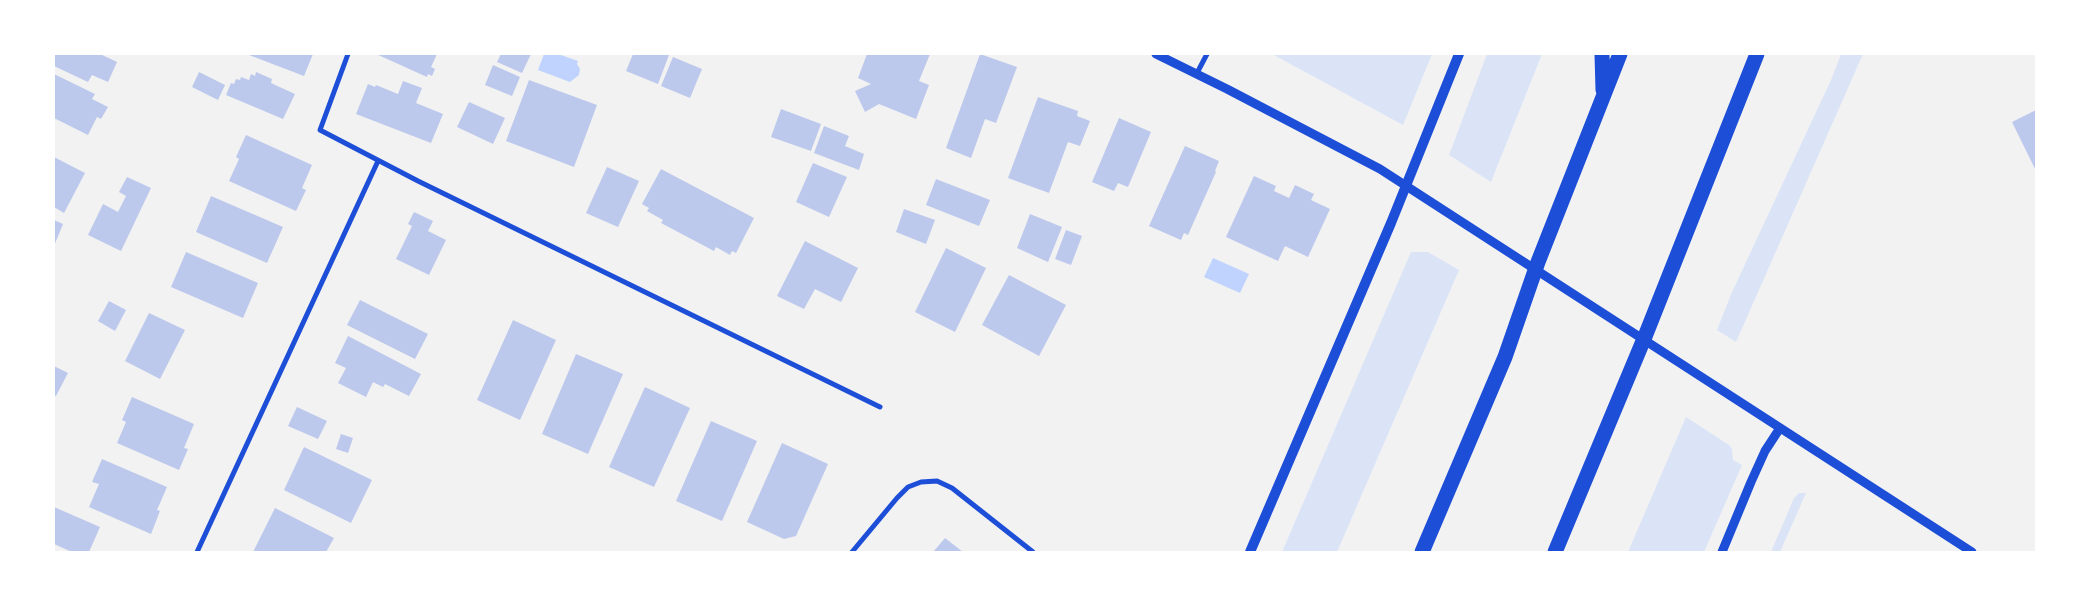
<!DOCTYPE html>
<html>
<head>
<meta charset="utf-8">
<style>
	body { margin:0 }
	#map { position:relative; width:2090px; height:606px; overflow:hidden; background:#f2f2f2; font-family:"Varela Round",sans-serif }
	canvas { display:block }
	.frame { position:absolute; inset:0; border:55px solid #fff; pointer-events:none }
</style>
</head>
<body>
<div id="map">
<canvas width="2090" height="606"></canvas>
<div class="frame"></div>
</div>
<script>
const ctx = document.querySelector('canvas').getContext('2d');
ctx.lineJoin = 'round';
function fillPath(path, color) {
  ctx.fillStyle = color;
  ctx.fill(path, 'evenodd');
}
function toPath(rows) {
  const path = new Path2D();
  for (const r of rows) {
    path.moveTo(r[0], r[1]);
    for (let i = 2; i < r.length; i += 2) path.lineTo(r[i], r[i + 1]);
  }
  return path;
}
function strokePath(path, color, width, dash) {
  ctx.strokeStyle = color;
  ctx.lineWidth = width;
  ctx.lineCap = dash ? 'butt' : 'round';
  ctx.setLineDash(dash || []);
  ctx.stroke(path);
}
fillPath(toPath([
	[1272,54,1432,54,1403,125],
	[1487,54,1542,54,1491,182,1449,155],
	[1841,54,1863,54,1736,342,1717,330,1732,292,1831,80],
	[1411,252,1428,252,1459,270,1337,552,1282,552],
	[1686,417,1729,445,1732,449,1733,460,1742,465,1704,552,1628,552],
	[1799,493,1806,493,1780,552,1771,552,1794,498]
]), '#dbe4f7');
fillPath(toPath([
	[544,54,558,54,578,61,577,64,580,69,579,75,570,82,538,70],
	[1213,258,1249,274,1240,293,1204,277]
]), '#bfd3fe');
fillPath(toPath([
	[54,54,100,54,117,62,108,82,92,75,88,82,54,66],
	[250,54,313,54,304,76,249,55],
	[376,54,437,54,431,67,435,69,432,76,428,74,427,77],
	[501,54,531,54,522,73,497,62],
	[633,54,665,54,669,55,658,84,626,71],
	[867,54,930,54,919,81,929,85,916,119,879,104,865,112,855,91,871,84,858,78],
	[980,54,1017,67,996,123,985,119,971,158,946,148],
	[673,57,702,69,690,98,661,86],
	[493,65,520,77,512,96,485,85],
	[199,72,225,85,218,100,192,87],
	[256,72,272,79,271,83,295,94,283,119,226,95,231,83,234,84,236,79,240,80,241,77,249,80,251,74,255,76],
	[54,74,95,94,92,99,108,107,101,119,97,117,88,135,54,118],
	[529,80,597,105,574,167,506,141],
	[403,81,422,88,416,103,443,114,431,143,356,114,368,84,375,87,376,85,398,94],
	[1038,97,1078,111,1077,116,1090,121,1080,146,1068,142,1049,193,1008,178],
	[469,102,505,118,493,144,457,127],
	[781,109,821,124,811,151,771,137],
	[2036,110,2036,171,2012,122],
	[1119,118,1151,132,1128,187,1118,183,1114,191,1092,182],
	[824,126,849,136,845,146,864,154,859,170,814,153],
	[246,135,312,165,302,188,306,190,296,211,229,181,239,159,236,157],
	[1185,146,1219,161,1215,171,1216,172,1188,235,1184,233,1181,240,1149,226],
	[54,157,85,173,64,213,54,207],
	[813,163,847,177,829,217,796,202],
	[607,167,639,181,618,227,586,213],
	[661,169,754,218,736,253,732,251,730,255,716,247,714,251,661,223,663,220,647,211,649,208,642,204],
	[1254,176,1276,186,1274,191,1289,198,1295,185,1314,194,1311,200,1330,209,1308,257,1285,246,1278,261,1226,237],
	[127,177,151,188,121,251,88,235,103,204,118,212,126,196,119,192],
	[936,179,990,200,979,226,926,205],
	[211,196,283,227,267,263,196,232],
	[904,209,935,220,926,244,896,232],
	[414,212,433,221,428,231,446,240,429,275,396,259,412,226,408,224],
	[1030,214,1062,227,1048,262,1017,248],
	[54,220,63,224,54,246],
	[1066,230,1082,236,1071,265,1055,259],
	[805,241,858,268,841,302,815,289,804,309,777,296],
	[946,248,986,268,955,332,915,312],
	[186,252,258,283,243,318,171,287],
	[1009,275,1066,305,1039,356,982,325],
	[360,300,428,334,415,359,347,325],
	[109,301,126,310,115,331,98,321],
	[149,313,185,330,160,379,125,361],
	[513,320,556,340,520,420,477,400],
	[348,336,421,374,409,396,385,384,383,387,373,382,366,397,338,383,346,368,335,363],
	[576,354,623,374,588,454,542,434],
	[54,366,68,373,56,396,54,395],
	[645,387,690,408,654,487,609,467],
	[132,397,194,424,184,448,188,449,179,470,117,443,126,422,122,420],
	[297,407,327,421,318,439,288,426],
	[711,421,757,441,722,521,676,501],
	[341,434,353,438,348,453,336,449],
	[782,443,828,464,796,536,784,539,747,522],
	[304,447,372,480,351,523,284,490],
	[102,459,167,487,157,510,160,511,151,534,89,507,99,484,92,482],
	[54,507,100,527,89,552,72,552,54,544],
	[275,508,334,538,326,552,253,552],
	[945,538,963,552,933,552]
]), '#bdc9ec');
strokePath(toPath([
	[348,54,320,130,418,181,880,407],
	[1197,73,1207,54],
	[197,552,378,161],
	[852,552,897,498,908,487,921,482,937,481,952,488,1033,552]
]), '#1d4ed8', 5);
strokePath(toPath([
	[1156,54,1227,89,1380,169,1972,552],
	[1722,552,1751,482,1765,451,1780,428]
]), '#1d4ed8', 9);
strokePath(toPath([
	[1250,552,1391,223,1459,54]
]), '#1d4ed8', 10);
strokePath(toPath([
	[1602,54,1603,90],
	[1422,552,1505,357,1538,262,1620,54],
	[1555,552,1646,334,1757,54]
]), '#1d4ed8', 15);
</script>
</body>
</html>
